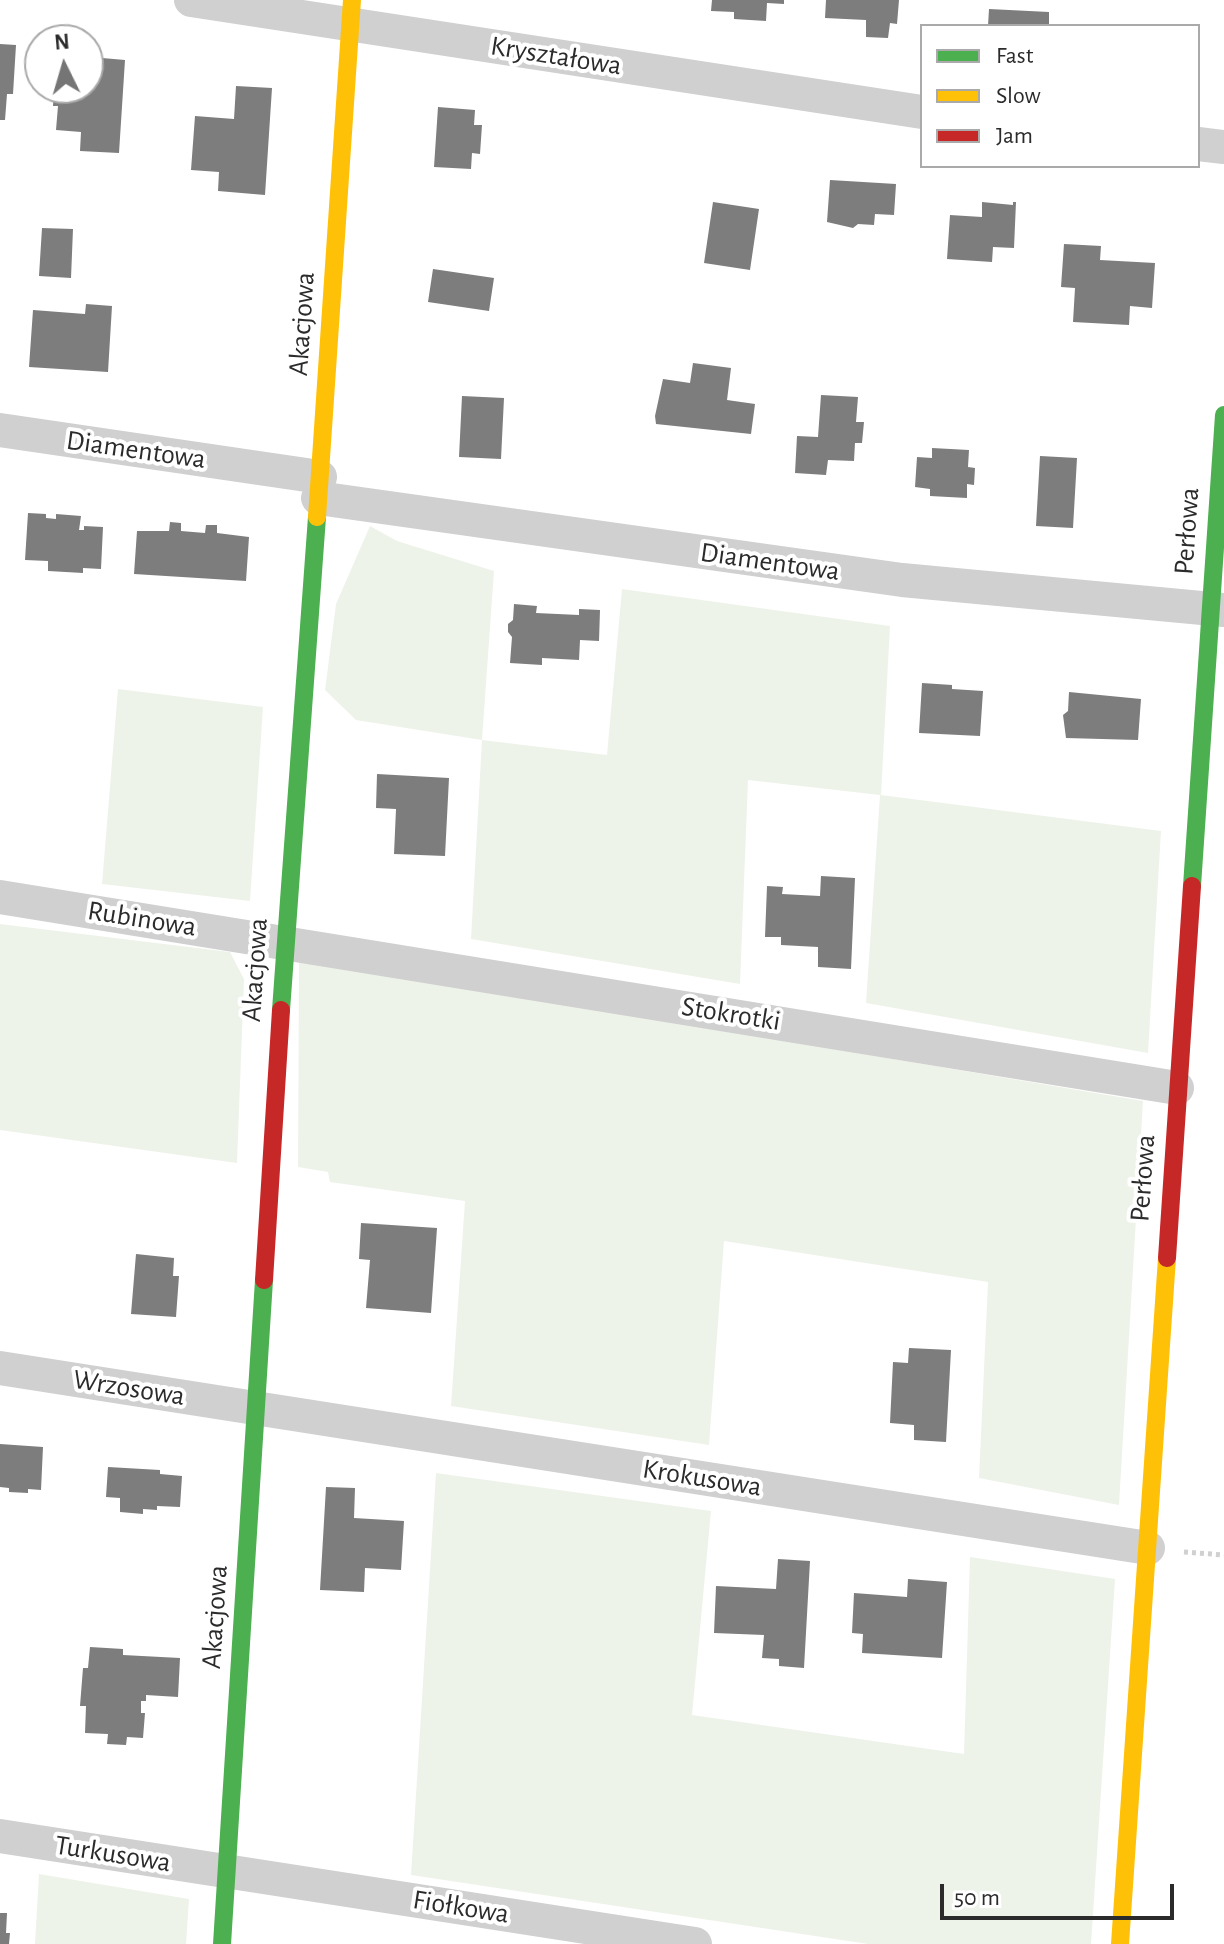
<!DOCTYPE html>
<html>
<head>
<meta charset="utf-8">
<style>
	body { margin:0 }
	#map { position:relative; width:1224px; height:1944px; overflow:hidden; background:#fff; font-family:"Alegreya Sans",sans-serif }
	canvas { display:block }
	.legend { position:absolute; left:920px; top:24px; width:280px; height:144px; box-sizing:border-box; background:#fff; border:2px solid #aaa; margin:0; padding:10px 14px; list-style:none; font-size:24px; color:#2b2b2b }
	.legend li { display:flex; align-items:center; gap:16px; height:40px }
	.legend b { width:40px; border:2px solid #aaa }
	.north { position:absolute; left:24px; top:24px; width:80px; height:80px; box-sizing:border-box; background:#fff; border:2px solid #aaa; border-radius:50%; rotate:355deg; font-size:22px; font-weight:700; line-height:32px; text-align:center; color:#2b2b2b }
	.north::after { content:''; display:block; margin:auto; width:28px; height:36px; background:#757575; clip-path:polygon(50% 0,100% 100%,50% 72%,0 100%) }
	.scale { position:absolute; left:940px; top:1884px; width:234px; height:36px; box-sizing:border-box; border:4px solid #2b2b2b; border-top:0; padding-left:10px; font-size:24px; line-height:28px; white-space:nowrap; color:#2b2b2b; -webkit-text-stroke:6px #fff; paint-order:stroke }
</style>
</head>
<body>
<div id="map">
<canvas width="1224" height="1944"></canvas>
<ul class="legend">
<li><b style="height:10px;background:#4caf50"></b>Fast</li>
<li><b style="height:10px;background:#ffc107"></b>Slow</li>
<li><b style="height:10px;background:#c62828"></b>Jam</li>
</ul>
<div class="north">N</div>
<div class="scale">50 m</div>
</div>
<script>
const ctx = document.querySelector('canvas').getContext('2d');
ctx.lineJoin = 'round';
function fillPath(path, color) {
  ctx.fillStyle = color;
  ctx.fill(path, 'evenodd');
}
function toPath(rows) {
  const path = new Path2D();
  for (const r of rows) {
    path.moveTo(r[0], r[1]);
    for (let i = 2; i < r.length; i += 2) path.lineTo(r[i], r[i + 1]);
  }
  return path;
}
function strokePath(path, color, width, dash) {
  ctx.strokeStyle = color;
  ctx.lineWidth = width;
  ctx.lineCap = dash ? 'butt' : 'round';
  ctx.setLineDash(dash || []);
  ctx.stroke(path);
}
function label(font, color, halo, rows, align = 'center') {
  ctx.font = font + ' "Alegreya Sans",sans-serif';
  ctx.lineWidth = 8;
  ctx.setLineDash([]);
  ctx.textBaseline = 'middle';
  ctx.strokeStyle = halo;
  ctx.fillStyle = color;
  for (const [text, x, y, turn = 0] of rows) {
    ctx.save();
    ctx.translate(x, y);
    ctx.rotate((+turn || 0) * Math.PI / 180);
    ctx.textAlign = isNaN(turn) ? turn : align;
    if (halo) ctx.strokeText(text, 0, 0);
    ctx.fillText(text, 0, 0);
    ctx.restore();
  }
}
fillPath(toPath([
	[370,526,397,541,494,571,482,740,607,755,622,589,890,626,881,795,1161,831,1148,1053,866,1003,880,795,748,780,740,984,471,939,482,740,356,720,325,690,336,604],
	[118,689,263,707,250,901,102,884],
	[0,924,230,952,244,979,237,1163,0,1130],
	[299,959,1143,1101,1119,1505,979,1478,988,1282,724,1241,709,1445,451,1406,465,1201,330,1182,328,1172,298,1167],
	[436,1473,711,1511,692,1715,964,1754,970,1557,1115,1579,1091,1944,868,1944,411,1875],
	[39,1874,189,1899,186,1944,35,1944]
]), '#eef3ea');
fillPath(toPath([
	[712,0,784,0,784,4,767,3,766,21,734,19,734,12,711,11],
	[826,0,899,0,897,24,890,23,888,38,866,37,866,20,825,18],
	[989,9,1049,12,1049,26,988,26],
	[0,44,16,45,13,94,7,94,5,120,0,120],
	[91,57,125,60,119,153,80,151,81,132,56,130,58,106,53,106,54,88,88,88],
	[236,86,272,88,265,195,218,191,219,172,191,170,195,116,234,119],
	[438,107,475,110,474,125,482,125,480,154,472,153,471,169,434,167],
	[830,180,896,184,894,215,875,214,874,225,858,224,853,228,827,222],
	[713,202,759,209,750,270,704,263],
	[982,202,1013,205,1013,202,1016,202,1014,248,993,247,992,262,947,259,950,215,982,217],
	[42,228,73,229,71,278,39,276],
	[1064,244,1101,246,1100,260,1155,263,1152,308,1130,306,1129,325,1073,322,1075,288,1061,287],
	[433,269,494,278,489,311,428,302],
	[86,304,112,306,108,372,29,367,33,310,85,314],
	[693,363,731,368,727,400,755,404,751,434,656,424,655,416,663,379,690,383],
	[821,395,858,397,856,422,864,422,862,443,855,443,854,461,828,460,826,475,795,473,797,436,818,437],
	[462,396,504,398,501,459,459,457],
	[932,448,969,450,968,467,975,468,974,485,967,484,967,498,930,496,930,489,915,487,917,457,932,458],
	[1040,456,1077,458,1073,528,1036,526],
	[28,513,46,514,46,518,56,519,56,514,81,516,79,530,84,530,84,526,103,527,101,569,83,568,83,573,48,571,48,561,25,560],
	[170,522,181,523,181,531,205,533,206,525,217,525,217,533,249,537,246,581,134,574,137,531,169,531],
	[514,604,537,606,536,613,579,615,579,609,600,610,599,641,580,640,579,660,542,658,542,665,510,663,512,637,508,632,508,624,513,620],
	[922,683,952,685,952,689,983,691,980,736,919,733],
	[1069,692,1141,699,1138,740,1066,738,1063,715,1068,711],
	[377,774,449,778,445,856,394,854,396,809,376,808],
	[821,876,855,878,851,969,818,967,818,947,781,945,781,937,765,937,767,886,783,887,782,894,820,896],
	[361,1223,437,1228,431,1313,366,1308,370,1260,359,1259],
	[136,1254,174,1258,173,1276,179,1276,176,1317,131,1314],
	[909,1348,951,1350,946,1442,914,1440,914,1425,890,1423,893,1362,908,1363],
	[0,1444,43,1447,41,1490,28,1489,28,1493,9,1492,9,1488,0,1487],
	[108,1467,160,1470,160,1474,182,1476,180,1507,157,1506,157,1510,143,1509,143,1514,120,1512,120,1498,106,1497],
	[326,1487,355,1488,354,1518,404,1521,401,1570,365,1568,364,1592,320,1590],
	[778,1559,810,1561,804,1668,779,1666,779,1659,762,1658,764,1635,714,1633,716,1586,776,1589],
	[908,1579,947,1582,942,1658,862,1653,863,1634,852,1633,854,1593,907,1597],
	[90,1647,123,1649,123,1655,180,1658,178,1697,146,1695,146,1701,141,1701,141,1713,145,1713,143,1738,127,1737,126,1745,107,1744,108,1734,85,1733,86,1706,80,1706,83,1668,88,1668],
	[0,1913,7,1913,6,1933,10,1933,9,1944,0,1944]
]), '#7d7d7d');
strokePath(toPath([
	[1184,1552,1224,1555]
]), '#d0d0d0', 5, [4, 4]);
strokePath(toPath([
	[191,0,922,112],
	[1198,144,1224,147],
	[0,430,320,477],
	[318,498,902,580,1224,610],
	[0,897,1177,1088],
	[0,1368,1148,1548],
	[0,1836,695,1944]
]), '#d0d0d0', 34);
strokePath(toPath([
	[1192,886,1224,415],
	[281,1010,317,517],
	[222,1944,264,1280]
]), '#4caf50', 18);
strokePath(toPath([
	[317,517,352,0],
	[1120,1944,1167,1258]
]), '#ffc107', 18);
strokePath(toPath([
	[1167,1258,1192,886],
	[264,1280,281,1010]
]), '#c62828', 18);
label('28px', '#2b2b2b', '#fff', [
	["Kryształowa",556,56,9],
	["Akacjowa",302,324,-86],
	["Diamentowa",136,450,8],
	["Perłowa",1187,531,-86],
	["Diamentowa",770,562,8],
	["Rubinowa",142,919,9],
	["Akacjowa",255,970,-86],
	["Stokrotki",731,1014,9],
	["Perłowa",1143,1178,-86],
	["Wrzosowa",129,1388,9],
	["Krokusowa",702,1478,9],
	["Akacjowa",215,1617,-86],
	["Turkusowa",113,1854,9],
	["Fiołkowa",461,1907,9]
]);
</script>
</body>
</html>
